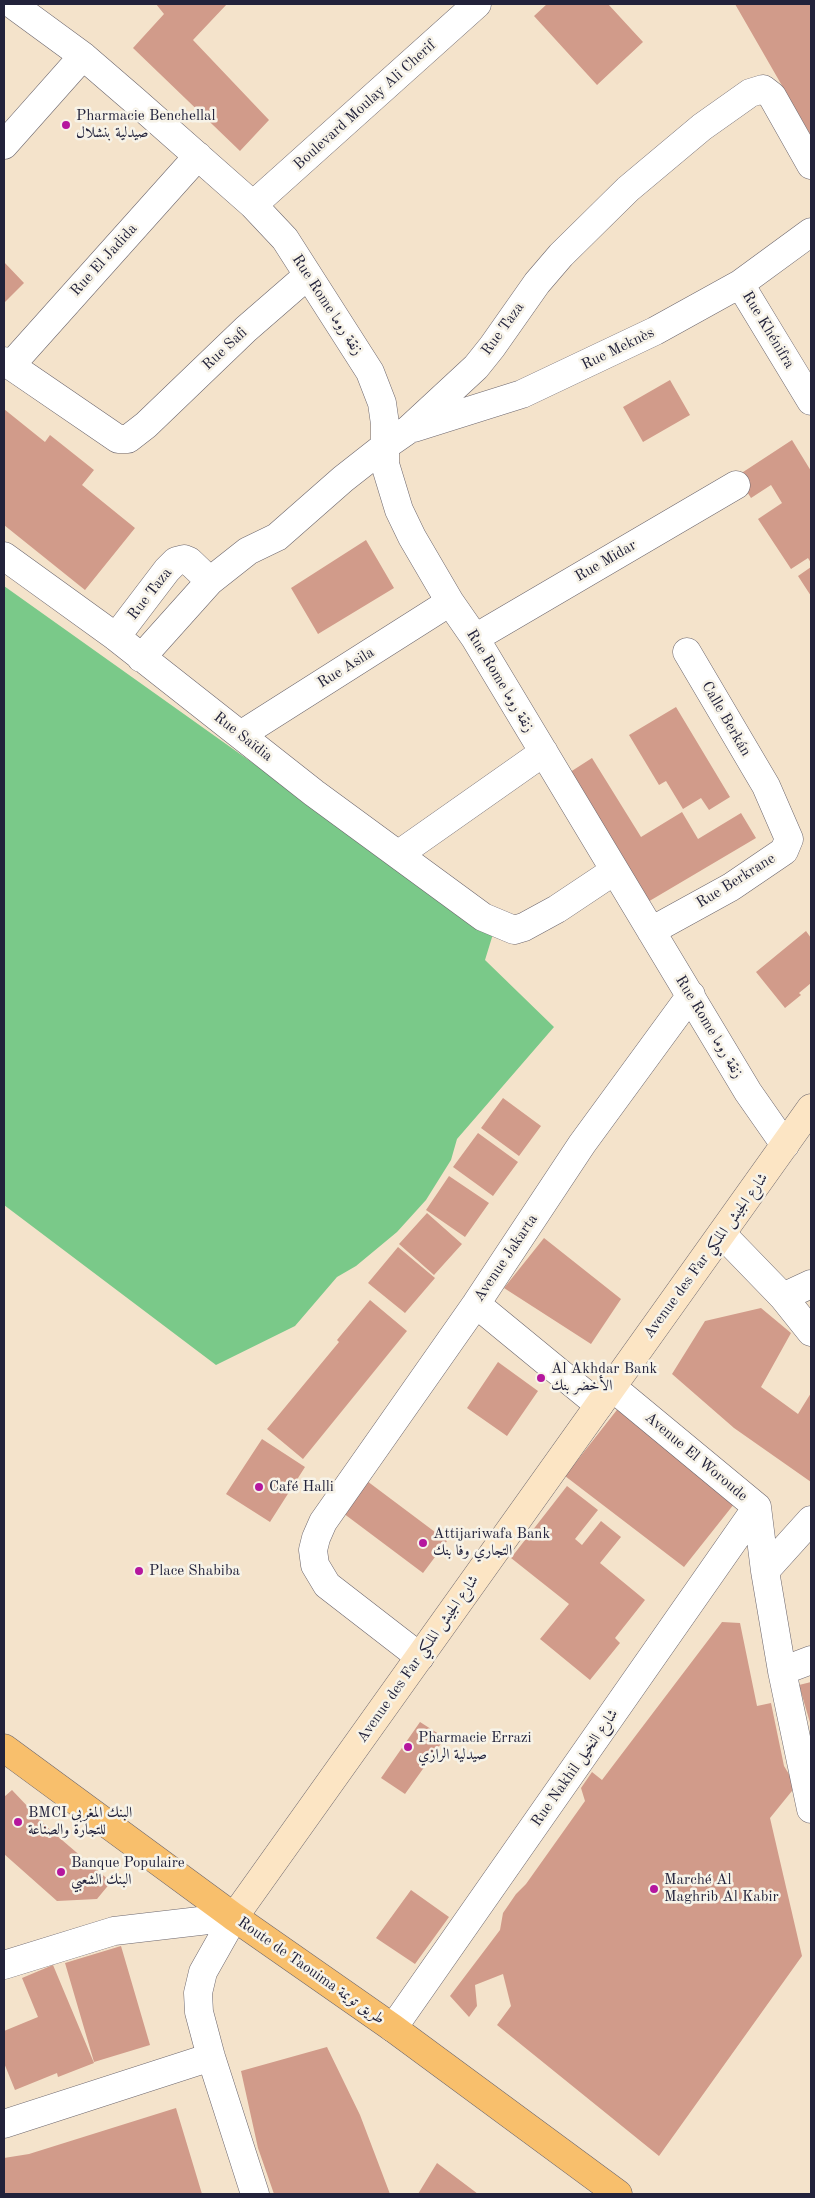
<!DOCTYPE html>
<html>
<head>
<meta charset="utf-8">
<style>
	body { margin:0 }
	#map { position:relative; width:815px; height:2198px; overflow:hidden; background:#f4e3cb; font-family:"Old Standard TT",serif }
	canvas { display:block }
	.frame { position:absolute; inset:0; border:5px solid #22223b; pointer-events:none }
</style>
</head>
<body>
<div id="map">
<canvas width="815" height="2198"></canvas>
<div class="frame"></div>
</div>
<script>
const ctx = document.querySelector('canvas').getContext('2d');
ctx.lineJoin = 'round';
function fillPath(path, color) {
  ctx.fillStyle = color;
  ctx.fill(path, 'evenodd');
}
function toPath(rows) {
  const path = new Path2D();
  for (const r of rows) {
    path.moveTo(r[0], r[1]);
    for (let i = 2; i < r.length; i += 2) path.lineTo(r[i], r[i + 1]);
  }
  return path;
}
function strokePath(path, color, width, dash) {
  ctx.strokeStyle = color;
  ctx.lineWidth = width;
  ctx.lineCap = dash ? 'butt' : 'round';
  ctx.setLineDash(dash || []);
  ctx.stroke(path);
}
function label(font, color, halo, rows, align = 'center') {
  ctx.font = font + ' "Old Standard TT",Amiri,serif';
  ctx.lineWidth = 5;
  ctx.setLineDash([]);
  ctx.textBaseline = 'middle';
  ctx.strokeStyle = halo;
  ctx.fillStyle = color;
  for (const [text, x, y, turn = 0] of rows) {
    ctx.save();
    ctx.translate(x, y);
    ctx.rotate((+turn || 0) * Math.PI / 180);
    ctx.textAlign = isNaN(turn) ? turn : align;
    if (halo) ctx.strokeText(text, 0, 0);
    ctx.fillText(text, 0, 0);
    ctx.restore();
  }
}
fillPath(toPath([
	[4,586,493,934,485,960,554,1027,457,1139,451,1160,426,1200,397,1232,356,1266,337,1277,295,1326,216,1365,4,1205]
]), '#7ac989');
fillPath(toPath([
	[156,4,227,4,193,40,269,120,240,151,133,48,164,14],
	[547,4,608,4,643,42,597,85,534,16],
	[735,4,811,4,811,136],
	[4,262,24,283,4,303],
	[670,380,690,415,643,442,623,407],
	[4,409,45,442,50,435,94,470,82,485,135,528,85,590,4,525],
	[792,440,811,471,811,563,808,558,791,569,758,519,782,503,771,485,751,498,737,476],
	[366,540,394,588,318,634,291,588],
	[811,567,811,596,798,576],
	[676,707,730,797,709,810,701,798,683,809,666,781,659,785,629,735],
	[592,758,641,837,682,812,698,839,741,813,756,838,641,906,564,776],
	[806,931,811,938,811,983,799,993,801,995,785,1008,756,972],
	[503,1098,541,1126,519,1156,481,1128],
	[478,1133,518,1162,493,1196,453,1167],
	[449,1176,489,1203,465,1237,426,1210],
	[427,1213,462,1244,434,1275,399,1244],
	[544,1238,621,1299,591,1344,504,1288],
	[398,1247,435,1278,405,1313,368,1283],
	[370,1300,407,1331,303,1459,267,1429,339,1342,337,1340],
	[761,1308,791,1333,761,1387,798,1414,811,1393,811,1482,734,1428,672,1374,705,1321],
	[498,1362,538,1391,507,1436,467,1408],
	[620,1406,738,1499,684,1567,565,1476],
	[262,1439,305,1467,270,1522,226,1494],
	[367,1481,447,1541,423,1573,343,1513],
	[567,1486,598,1510,575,1539,582,1545,601,1521,621,1537,600,1563,645,1600,615,1638,620,1643,590,1680,540,1639,569,1604,511,1558],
	[722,1622,740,1623,757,1706,771,1703,784,1766,796,1786,770,1818,802,1956,659,2156,497,2025,511,2006,503,1974,475,1985,477,2006,469,2017,450,1996,500,1930,503,1913,516,1894,526,1884,585,1801,581,1788,592,1772,602,1780],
	[811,1682,811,1726,799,1685],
	[420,1722,445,1738,405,1794,381,1778],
	[12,1790,48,1828,111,1882,97,1899,57,1901,4,1854,4,1797],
	[411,1890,449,1917,415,1964,376,1938],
	[121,1946,150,2045,94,2062,65,1963],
	[53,1965,94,2063,58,2077,57,2073,15,2090,4,2063,4,2031,38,2017,22,1978],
	[327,2047,360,2115,390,2194,274,2194,258,2148,241,2071],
	[176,2108,202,2194,4,2194,4,2158,29,2154],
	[437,2163,478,2194,418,2194]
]), '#d19b8a');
const street = toPath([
	[12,4,83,56,134,100,253,205,285,239,370,372,382,403,385,424,385,464,399,510,412,537,450,602,475,638,748,1092,785,1145],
	[4,145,83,56],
	[253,205,477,4],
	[740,284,811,401],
	[4,361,118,439,128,439,146,425,246,329,307,276],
	[11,365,198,156],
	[414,428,522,394,655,331,740,284,811,232],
	[4,556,116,637,314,793,483,917,514,930,524,927,557,909,614,871],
	[116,637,167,570,176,561,184,559,189,561,210,581],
	[475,638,736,485],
	[141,658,210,581,248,551,277,537,343,479,385,446,408,430,476,367,492,347,537,283,561,255,628,189,702,127,750,93,763,89,772,96,811,165],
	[242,734,450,602],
	[399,854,544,752],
	[651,931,731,887,784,851,789,839,766,786,687,652],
	[722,1234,783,1297,811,1332],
	[783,1297,811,1284],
	[476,1304,599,1405],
	[612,1387,757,1507],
	[757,1507,765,1571,782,1671,811,1809],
	[765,1571,811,1520],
	[420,1657,327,1585,315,1565,313,1550,316,1538,323,1522,476,1304,582,1144,691,995],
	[782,1671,811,1660],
	[234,1917,203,1972,198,1993,199,2012,211,2057,255,2194],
	[4,1965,114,1931,234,1917],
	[393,2028,757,1507],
	[4,2124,211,2057]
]);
const secondary = toPath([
	[234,1917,811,1108]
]);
const primary = toPath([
	[4,1748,234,1917,393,2028,618,2194]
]);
strokePath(street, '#6c666d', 29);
strokePath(secondary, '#6c666d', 29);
strokePath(primary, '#6c666d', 29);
strokePath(street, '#fff', 28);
strokePath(secondary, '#fce5c4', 28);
strokePath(primary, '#f8bf6c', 28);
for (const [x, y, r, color] of [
	[66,125,5,"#b5179e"],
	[541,1378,5,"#b5179e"],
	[259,1487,5,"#b5179e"],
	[423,1543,5,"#b5179e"],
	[139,1571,5,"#b5179e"],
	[408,1747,5,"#b5179e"],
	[18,1822,5,"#b5179e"],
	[61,1872,5,"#b5179e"],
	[654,1889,5,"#b5179e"]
]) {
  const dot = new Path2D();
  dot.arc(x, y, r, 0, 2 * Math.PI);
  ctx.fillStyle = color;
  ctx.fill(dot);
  strokePath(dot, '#f7f3e8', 2);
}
label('15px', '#22223b', '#f7f3e8', [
	["Boulevard Moulay Ali Cherif",365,105,-42],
	["Rue El Jadida",104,260,-48],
	["Rue Rome زنقة روما",327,305,57],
	["Rue Taza",503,329,-54],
	["Rue Khénifra",768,330,59],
	["Rue Safi",225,349,-43],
	["Rue Meknès",618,349,-26],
	["Rue Midar",606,561,-30],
	["Rue Taza",150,594,-52],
	["Rue Asila",346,668,-32],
	["Rue Rome زنقة روما",500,681,59],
	["Calle Berkán",726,719,60],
	["Rue Saïdia",243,737,38],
	["Rue Berkrane",736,881,-32],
	["Rue Rome زنقة روما",709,1027,59],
	["Avenue des Far شارع الجيش الملكي",706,1256,-54],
	["Avenue Jakarta",506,1258,-56],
	["Avenue El Woroude",696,1457,40],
	["Avenue des Far شارع الجيش الملكي",418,1659,-55],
	["Rue Nakhil شارع النخيل",575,1768,-55],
	["Route de Taouima طريق تويمة",311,1971,35]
]);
label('15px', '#22223b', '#f7f3e8', [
	["Pharmacie Benchellal",76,116],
	["صيدلية بنشلال",76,133],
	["Al Akhdar Bank",551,1369],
	["الأخضر بنك",551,1386],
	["Café Halli",269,1487],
	["Attijariwafa Bank",433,1534],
	["التجاري وفا بنك",433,1551],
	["Place Shabiba",149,1571],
	["Pharmacie Errazi",418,1738],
	["صيدلية الرازي",418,1755],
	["BMCI البنك المغربي",28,1813],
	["للتجارة والصناعة",28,1830],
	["Banque Populaire",71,1863],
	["البنك الشعبي",71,1880],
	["Marché Al",664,1880],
	["Maghrib Al Kabir",664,1897]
], 'left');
</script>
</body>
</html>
